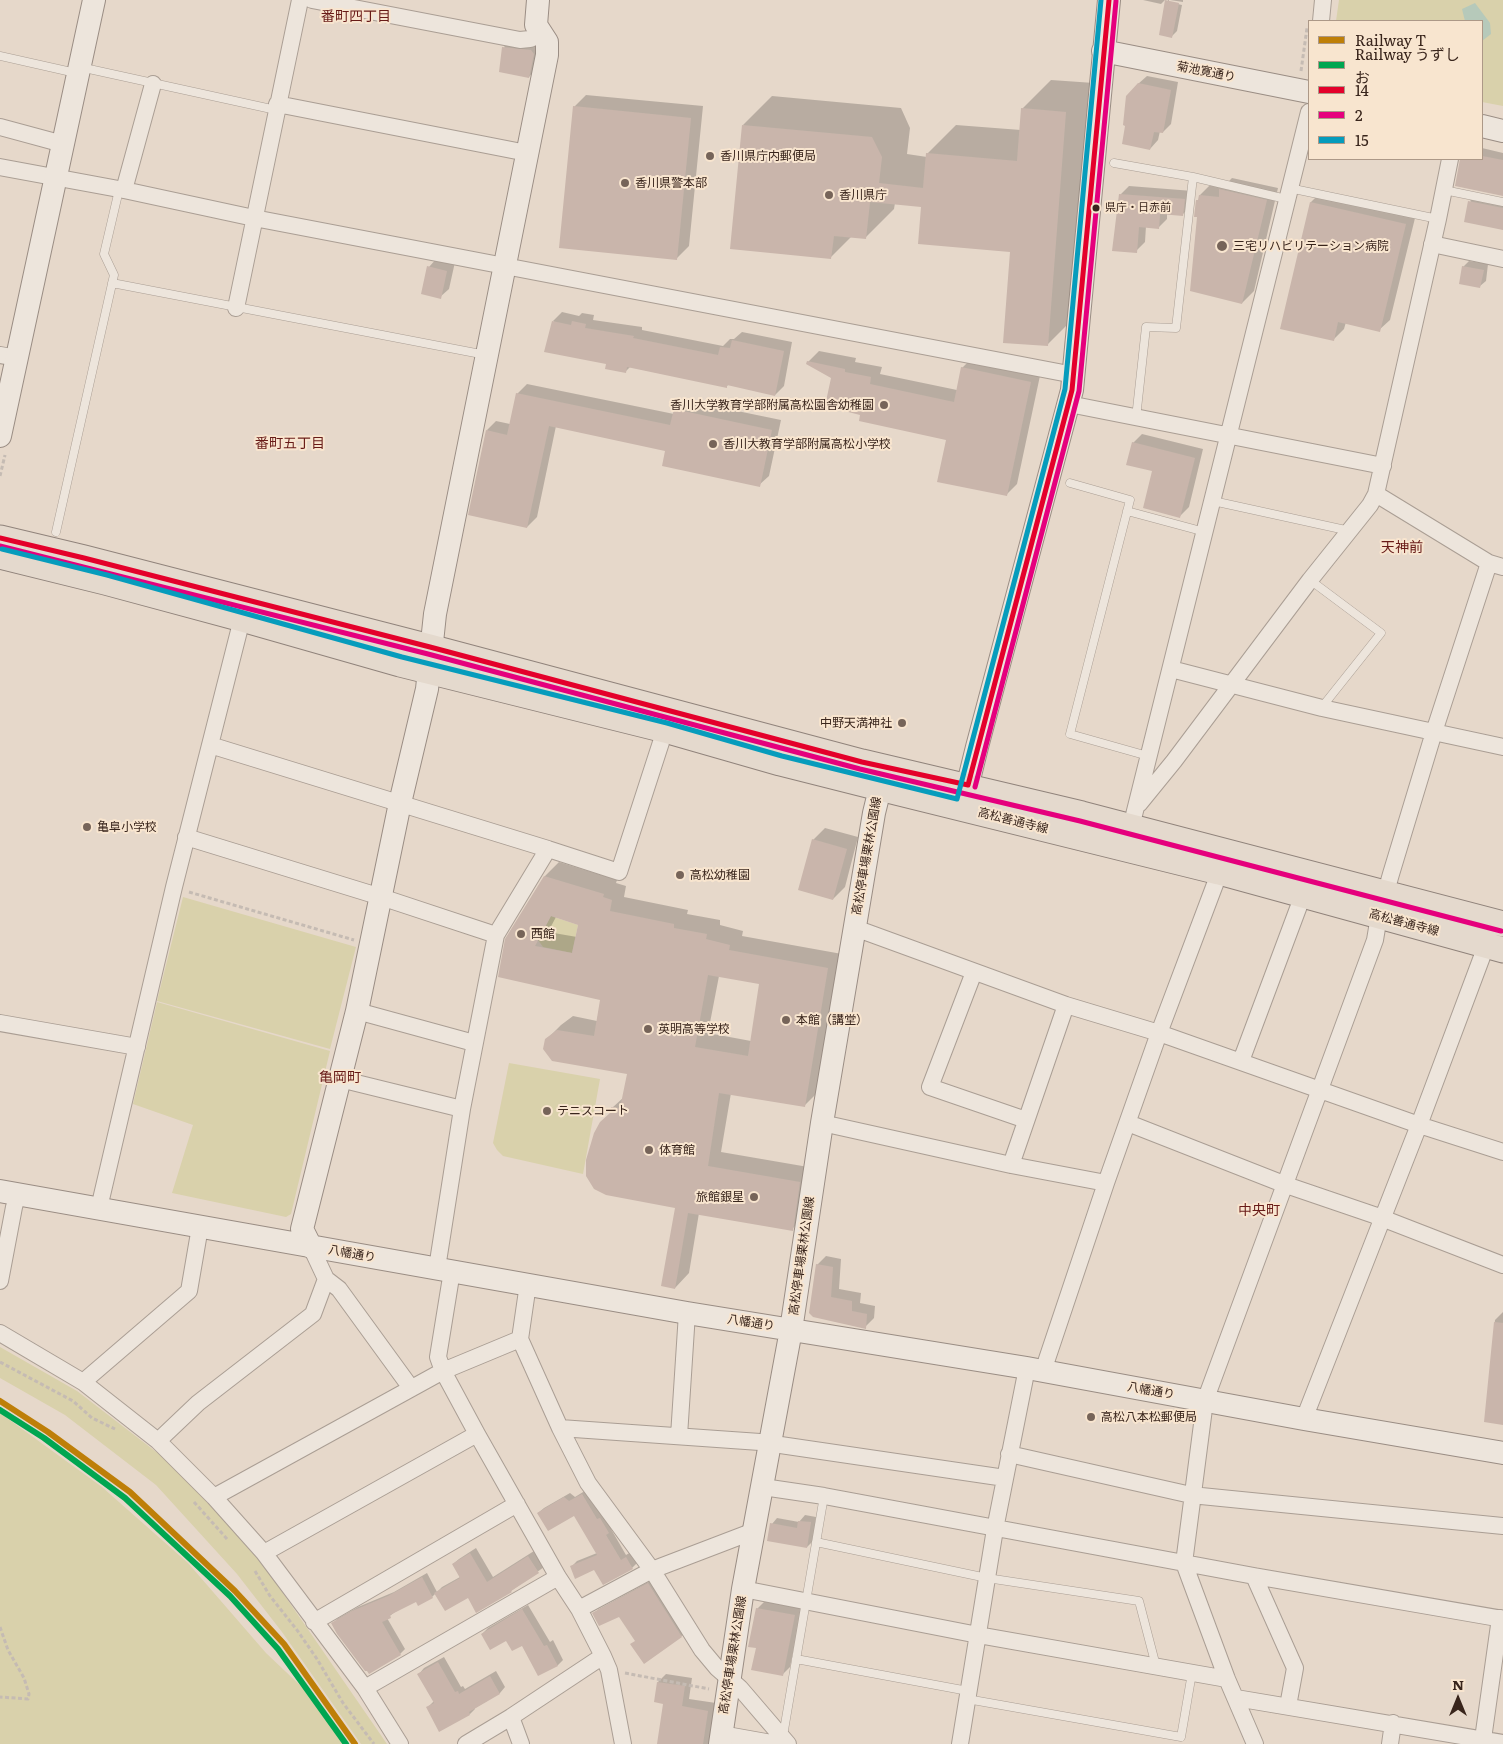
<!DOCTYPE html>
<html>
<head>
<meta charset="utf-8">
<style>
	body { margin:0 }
	#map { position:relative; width:1503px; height:1744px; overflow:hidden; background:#e6d8ca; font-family:Literata,"Noto Sans JP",serif }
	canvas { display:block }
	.legend { position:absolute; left:1308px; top:20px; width:175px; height:140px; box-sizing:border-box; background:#f8e5cf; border:1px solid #ac9887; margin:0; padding:6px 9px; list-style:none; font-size:15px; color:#39251c }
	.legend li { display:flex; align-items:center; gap:10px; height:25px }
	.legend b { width:25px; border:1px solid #ac9887 }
	.north { position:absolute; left:1433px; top:1674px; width:50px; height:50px; -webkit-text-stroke:4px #f8e5cf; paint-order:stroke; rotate:0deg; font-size:14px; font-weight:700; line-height:20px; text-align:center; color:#39251c }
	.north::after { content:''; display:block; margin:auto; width:18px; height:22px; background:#39251c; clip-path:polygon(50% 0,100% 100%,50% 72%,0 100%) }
</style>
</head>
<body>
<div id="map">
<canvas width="1503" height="1744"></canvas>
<ul class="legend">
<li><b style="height:6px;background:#be7f08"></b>Railway T</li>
<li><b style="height:6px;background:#00a651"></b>Railway うずしお</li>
<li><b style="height:6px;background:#e4002b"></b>14</li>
<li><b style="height:6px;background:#e5007d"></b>2</li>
<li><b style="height:6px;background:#069cbc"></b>15</li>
</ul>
<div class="north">N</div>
</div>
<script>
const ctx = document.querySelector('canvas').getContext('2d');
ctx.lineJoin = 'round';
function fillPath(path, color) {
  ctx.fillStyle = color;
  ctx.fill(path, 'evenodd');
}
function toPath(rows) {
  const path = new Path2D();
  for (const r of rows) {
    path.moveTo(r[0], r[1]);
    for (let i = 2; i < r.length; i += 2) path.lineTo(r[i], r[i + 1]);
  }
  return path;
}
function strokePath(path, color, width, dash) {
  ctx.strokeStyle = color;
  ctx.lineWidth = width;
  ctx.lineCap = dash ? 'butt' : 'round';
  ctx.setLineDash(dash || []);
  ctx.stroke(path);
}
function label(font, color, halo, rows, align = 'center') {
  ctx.font = font + ' Literata,"Noto Sans JP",serif';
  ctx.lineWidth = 4;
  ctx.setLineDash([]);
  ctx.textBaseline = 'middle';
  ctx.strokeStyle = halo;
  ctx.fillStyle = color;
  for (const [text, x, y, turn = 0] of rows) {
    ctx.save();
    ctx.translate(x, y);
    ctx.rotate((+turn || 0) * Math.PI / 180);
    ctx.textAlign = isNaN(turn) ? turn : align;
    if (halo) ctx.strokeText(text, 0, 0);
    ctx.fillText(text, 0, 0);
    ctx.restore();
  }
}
fillPath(toPath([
	[1339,0,1503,0,1503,106,1482,102,1482,21,1336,21],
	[183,897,356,947,330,1049,157,1001],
	[551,916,578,925,572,953,543,947,538,940],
	[157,1002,330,1051,291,1214,286,1217,172,1193,193,1125,133,1104],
	[509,1063,600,1079,583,1174,503,1156,497,1150,493,1143],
	[0,1347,77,1391,168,1461,256,1554,387,1744,361,1744,282,1632,237,1574,156,1485,65,1415,0,1378],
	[0,1413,102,1487,188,1563,266,1653,324,1708,350,1744,0,1744]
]), '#d9d1ab');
fillPath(toPath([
	[1475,3,1490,23,1491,34,1482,41,1482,21,1465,21,1462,9]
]), '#b6c9ba');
fillPath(toPath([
	[1143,0,1165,0,1161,4],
	[1168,0,1169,0,1169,2,1182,5,1177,31,1172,36],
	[1170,0,1183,0,1183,2],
	[512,38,540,42,537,68,529,77,504,47],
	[1147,76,1178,82,1171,124,1163,132,1160,131,1158,140,1150,149,1138,84],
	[1051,80,1094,83,1076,316,1047,345,1011,251,922,206,895,203,894,209,865,238,852,236,831,257,743,125,772,96,901,108,910,128,907,154,927,157,927,154,956,125,1021,130,1022,109],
	[586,95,703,106,689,246,677,258,574,107],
	[1482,148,1503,153,1503,195,1461,161,1461,159,1482,159],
	[1232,178,1278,188,1254,291,1242,303,1199,199,1200,195,1212,183,1226,184],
	[1129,186,1193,191,1191,206,1183,214,1167,213,1167,219,1158,228,1146,226,1145,242,1136,251,1120,195],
	[1322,191,1416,214,1390,320,1379,330,1346,322,1344,329,1333,340,1281,328,1311,202],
	[1475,195,1503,201,1503,229,1470,201],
	[437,258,455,262,449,289,440,297,429,267],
	[1469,261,1488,264,1486,281,1480,286,1463,267],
	[562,312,579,316,582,313,594,315,593,320,642,327,642,330,723,346,730,339,734,339,742,332,792,342,784,386,775,395,729,384,726,387,630,367,625,372,607,363,553,321],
	[819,351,856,358,855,362,882,367,880,374,957,390,962,368,973,357,1041,371,1017,484,1006,495,947,439,862,414,832,377,808,362],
	[527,384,674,414,675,410,684,400,781,420,769,476,759,485,666,450,556,426,537,517,527,527,487,430,496,421,510,424,517,394],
	[1142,434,1203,449,1189,507,1180,516,1154,470,1133,443],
	[825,828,858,837,845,887,833,899,813,840],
	[559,862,617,880,616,883,626,886,624,897,688,910,687,914,720,920,720,925,743,931,742,936,842,954,819,1091,804,1106,731,1093,721,1152,814,1168,806,1215,792,1229,699,1213,689,1273,675,1288,676,1207,612,1112,612,1108,624,1097,629,1073,546,1040,561,1025,573,1016,597,1021,601,999,499,976,545,876],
	[556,917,580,924,577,937,548,932],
	[719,976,761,983,751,1041,708,1033],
	[826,1256,841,1259,839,1289,861,1293,860,1303,875,1306,874,1318,865,1327,814,1316,817,1265],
	[1503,1312,1503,1424,1485,1421,1495,1320],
	[588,1489,613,1527,611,1529,626,1555,631,1552,637,1563,632,1568,594,1569,571,1567,577,1561,597,1553,575,1514,538,1513,544,1508,570,1493,575,1497],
	[805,1515,816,1517,813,1541,807,1547,772,1524,777,1518,799,1522],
	[476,1548,493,1577,534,1551,544,1567,511,1591,476,1611,468,1596,436,1593,432,1597,417,1600,395,1612,387,1618,405,1649,400,1654,333,1624,337,1619,358,1607,394,1592,427,1573,437,1592,442,1587,460,1577,453,1564,459,1559],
	[654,1579,686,1632,682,1636,619,1615,594,1613,599,1609],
	[765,1601,802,1608,790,1667,782,1675,757,1647,757,1609],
	[528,1605,550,1642,553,1640,563,1660,558,1665,539,1674,523,1644,482,1634,488,1628],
	[444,1657,461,1687,463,1686,465,1689,496,1671,505,1687,500,1693,475,1708,475,1709,470,1714,428,1707,434,1701,419,1674,424,1668],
	[666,1674,692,1678,689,1699,716,1703,710,1742,708,1744,662,1744,664,1702,658,1682]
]), '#0003');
fillPath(toPath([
	[1165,0,1179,3,1172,38,1159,35],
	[502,47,531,50,534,54,529,78,499,72],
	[1138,83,1171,90,1163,133,1154,132,1150,150,1122,144,1125,126,1123,125,1126,96],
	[573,106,691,118,677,260,559,248],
	[1021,108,1066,112,1048,346,1003,343,1010,252,918,244,921,207,870,202,866,239,834,236,831,259,730,249,742,125,872,137,882,157,879,183,923,188,926,153,1017,161],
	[1482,156,1503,160,1503,196,1455,186,1460,159,1482,159],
	[1219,189,1267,200,1242,304,1190,291,1197,217,1194,217,1196,200,1198,200,1199,195,1219,197],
	[1119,194,1185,199,1183,216,1160,214,1159,229,1139,227,1137,253,1112,251],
	[1468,201,1503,208,1503,230,1464,222],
	[1310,202,1406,224,1380,332,1338,322,1334,341,1280,329],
	[427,266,447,271,441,299,421,294],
	[1462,266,1484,270,1480,288,1459,284],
	[552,321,571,325,572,321,586,324,585,328,634,336,633,338,718,355,720,347,730,348,732,340,784,351,775,396,727,385,727,388,627,367,626,373,605,369,606,364,544,352],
	[807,361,845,369,845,372,871,377,870,384,954,402,961,367,1031,382,1007,496,937,482,946,440,859,421,860,415,825,406,831,378,806,364],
	[516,393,670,425,674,409,772,430,760,487,662,466,665,451,549,426,527,528,468,515,486,430,507,435],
	[1132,442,1195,458,1180,518,1143,508,1152,471,1126,465],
	[812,839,847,849,833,900,798,890],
	[544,876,604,894,603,897,612,900,610,911,674,924,674,928,707,934,706,939,730,945,729,950,828,968,805,1107,719,1093,708,1166,800,1182,793,1231,688,1213,675,1289,661,1286,675,1208,606,1195,594,1189,586,1176,586,1160,594,1133,600,1122,610,1113,611,1107,620,1108,627,1074,552,1061,543,1049,545,1039,557,1030,594,1036,600,1000,498,977,505,939],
	[551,916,578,925,572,953,535,946],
	[708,975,759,984,748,1056,695,1047],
	[816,1264,833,1267,831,1297,852,1301,852,1311,867,1314,866,1329,813,1317,809,1313],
	[1494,1322,1503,1323,1503,1425,1484,1422],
	[582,1494,597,1519,600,1518,609,1533,606,1535,621,1560,626,1557,633,1569,603,1585,594,1570,575,1579,570,1566,597,1555,574,1516,548,1531,537,1513,564,1497,569,1501],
	[798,1521,811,1522,807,1548,767,1541,770,1523,797,1528],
	[470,1553,487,1582,528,1556,539,1573,511,1591,512,1592,476,1613,468,1598,445,1611,434,1593,460,1578,452,1564],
	[422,1577,433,1598,418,1606,416,1602,390,1615,391,1618,382,1622,401,1655,369,1674,367,1671,365,1671,337,1634,331,1623,352,1611,388,1596],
	[648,1583,682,1637,644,1664,630,1644,635,1641,619,1617,599,1626,592,1613],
	[756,1608,795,1615,783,1676,751,1670,756,1648,748,1647],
	[522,1609,544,1646,547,1645,558,1666,538,1676,522,1646,512,1651,506,1641,490,1650,481,1634],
	[438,1662,455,1692,458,1691,459,1694,490,1676,500,1694,469,1712,470,1715,439,1732,426,1707,434,1703,417,1674],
	[657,1682,685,1686,682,1706,708,1711,703,1744,657,1744,663,1704,654,1702]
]), '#c9b5ab');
const lane = toPath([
	[0,56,67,71],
	[89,69,276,110],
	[1114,163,1193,177,1286,199],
	[1289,188,1438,219],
	[1444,190,1503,202],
	[112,283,486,355],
	[1136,418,1146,327,1176,328,1193,177],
	[1070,483,1130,500,1070,734,1148,756],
	[1213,501,1350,531],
	[1127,511,1205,532],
	[56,532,114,275,104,254,119,190],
	[1310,580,1381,633,1322,707],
	[816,1542,987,1578,1139,1601,1156,1666],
	[796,1659,968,1691],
	[967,1699,1181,1737,1192,1673],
	[783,1736,824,1496]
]);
const street = toPath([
	[312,0,520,40,530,39,542,34],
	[1321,21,1323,0],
	[277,104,527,153],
	[0,127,63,144],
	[0,167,124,190,254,218,1074,375],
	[124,190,153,84],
	[1432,244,1503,259],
	[236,308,300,0],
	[0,355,17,358],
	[1069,404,1383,466],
	[1376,494,1489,563,1503,567],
	[1171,669,1322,708,1503,747],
	[210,745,548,849],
	[1139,804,1174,761,1310,580,1370,505,1376,494,1438,219,1450,159],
	[1129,835,1309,112],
	[186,837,381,897,496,935],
	[855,928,1066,1005,1159,1033,1419,1125,1503,1152],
	[974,972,930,1087,1026,1120],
	[357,1011,474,1043],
	[0,1023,137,1047],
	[1241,1061,1306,887],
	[340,1079,462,1109],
	[822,1123,1011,1165,1106,1183],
	[1128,1123,1286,1185,1374,1215,1503,1265],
	[1011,1165,1066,1005],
	[99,1208,174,887,242,619],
	[437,1268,462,1109,496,935,548,849,619,872,665,730],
	[452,1271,438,1357,443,1371,477,1434,558,1577,579,1609,603,1656,609,1670,623,1744],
	[326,1279,339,1289,411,1388],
	[0,1281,14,1207,18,1194],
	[528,1284,520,1339,560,1428,588,1483,652,1570,702,1650,717,1668,740,1688,788,1744],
	[0,1333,83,1382,158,1441,214,1497,264,1553,365,1688,400,1744],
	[1043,1371,1106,1183,1159,1033,1223,863],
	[83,1382,189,1291,200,1227],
	[1304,1419,1419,1125,1489,938],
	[560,1428,760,1442,1005,1478],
	[679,1436,687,1313],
	[158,1441,198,1403,313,1314,326,1279,311,1247],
	[1009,1454,1191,1495,1503,1526],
	[763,1487,824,1496,1254,1576,1503,1619],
	[214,1497,443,1371,520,1339],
	[264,1553,477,1434],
	[1254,1576,1295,1668,1288,1706],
	[743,1589,978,1635,1227,1679],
	[579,1609,652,1570,754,1531],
	[314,1622,517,1504],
	[365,1688,558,1577],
	[1236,1698,1503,1743],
	[511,1717,521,1744],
	[721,1734,777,1744],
	[1483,1739,1500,1618],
	[466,1744,511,1717,603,1656],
	[960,1744,995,1529,1027,1368],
	[1255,1744,1227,1679,1184,1563,1205,1401,1375,940,1379,916,1391,874,1434,732,1489,563],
	[1390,1744,1393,1723]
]);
const secondary = toPath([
	[1103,51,1309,92],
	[1482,126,1503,131],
	[0,436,94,0],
	[963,804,977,747,1072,390,1109,0],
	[0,1191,687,1313,1027,1368,1304,1419,1503,1453],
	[311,1247,302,1229,357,1011,400,803,427,689,435,614,547,55,547,42,536,25,538,0],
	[720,1744,743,1589,791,1330,822,1123,874,813,884,772]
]);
const primary = toPath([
	[0,538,84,558,430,647,862,762,1082,814,1503,924],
	[0,556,105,582,242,619,400,664,665,730,780,763,879,788,1219,872,1503,950]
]);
strokePath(lane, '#aa9e94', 9);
strokePath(street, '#aa9e94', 18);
strokePath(secondary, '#9a8d84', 24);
strokePath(primary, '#90837b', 27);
strokePath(toPath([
	[1301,71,1307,28],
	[0,476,5,455],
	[189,892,354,940],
	[0,1362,73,1401,92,1418,115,1429],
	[194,1502,228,1540],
	[255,1571,270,1596,297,1630,317,1659,343,1703,374,1744],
	[0,1627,8,1650,24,1678,29,1694,28,1699,0,1697],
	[625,1673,709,1689]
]), '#c5bbb3', 3, [4, 2.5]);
strokePath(lane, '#ede5dc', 8);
strokePath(street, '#ede5dc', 16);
strokePath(secondary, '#ede5dc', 22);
strokePath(primary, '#e4d9cd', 25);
strokePath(toPath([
	[0,538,84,558,430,647,862,762,968,785],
	[968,785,1072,390,1109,0]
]), '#e4002b', 5);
strokePath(toPath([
	[0,546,428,654,860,769,1080,821,1501,931],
	[975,787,1079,391,1116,1]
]), '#e5007d', 5);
strokePath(toPath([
	[2,549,107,575,402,657,667,723,782,756,957,799,1065,389,1101,0]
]), '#069cbc', 5);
strokePath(toPath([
	[0,1401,48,1432,130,1492,235,1591,284,1644,355,1744]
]), '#be7f08', 6);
strokePath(toPath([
	[0,1410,44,1438,125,1498,230,1596,278,1649,346,1744]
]), '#00a651', 6);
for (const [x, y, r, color] of [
	[710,156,5,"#766459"],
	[625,183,5,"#766459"],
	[829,195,5,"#766459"],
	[1096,208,4.5,"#39251c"],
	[1222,246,6,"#766459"],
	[884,405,5,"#766459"],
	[713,444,5,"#766459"],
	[902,723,5,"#766459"],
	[87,827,5,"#766459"],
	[680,875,5,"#766459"],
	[521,934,5,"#766459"],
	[786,1020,5,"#766459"],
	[648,1029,5,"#766459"],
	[547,1111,5,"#766459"],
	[649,1150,5,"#766459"],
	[754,1197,5,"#766459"],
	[1091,1417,5,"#766459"]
]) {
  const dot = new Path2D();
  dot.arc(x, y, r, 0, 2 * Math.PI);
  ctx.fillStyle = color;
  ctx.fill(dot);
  strokePath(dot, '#f8e5cf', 2);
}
label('11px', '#39251c', '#f8e5cf', [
	["県庁・日赤前",1105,208]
], 'left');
label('12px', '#39251c', '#f8e5cf', [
	["菊池寛通り",1206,72,11],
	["高松善通寺線",1013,821,14],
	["高松停車場栗林公園線",867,856,-80],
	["高松善通寺線",1404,923,15],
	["八幡通り",352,1254,10],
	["高松停車場栗林公園線",802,1256,-82],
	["八幡通り",751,1323,9],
	["八幡通り",1151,1391,10],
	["高松停車場栗林公園線",733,1655,-81]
]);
label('12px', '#39251c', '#f8e5cf', [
	["香川県庁内郵便局",720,156],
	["香川県警本部",635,183],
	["香川県庁",839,195],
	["三宅リハビリテーション病院",1233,246],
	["香川大学教育学部附属高松園舎幼稚園",874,405,"right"],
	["香川大教育学部附属高松小学校",723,444],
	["中野天満神社",892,723,"right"],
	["亀阜小学校",97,827],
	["高松幼稚園",690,875],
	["西館",531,934],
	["本館（講堂）",796,1020],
	["英明高等学校",658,1029],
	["テニスコート",557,1111],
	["体育館",659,1150],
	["旅館銀星",744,1197,"right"],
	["高松八本松郵便局",1101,1417]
], 'left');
label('14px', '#681b18', '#f8e5cf', [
	["番町四丁目",356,17],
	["番町五丁目",290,444],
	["天神前",1402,548],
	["亀岡町",340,1078],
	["中央町",1259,1211]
]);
</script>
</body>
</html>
